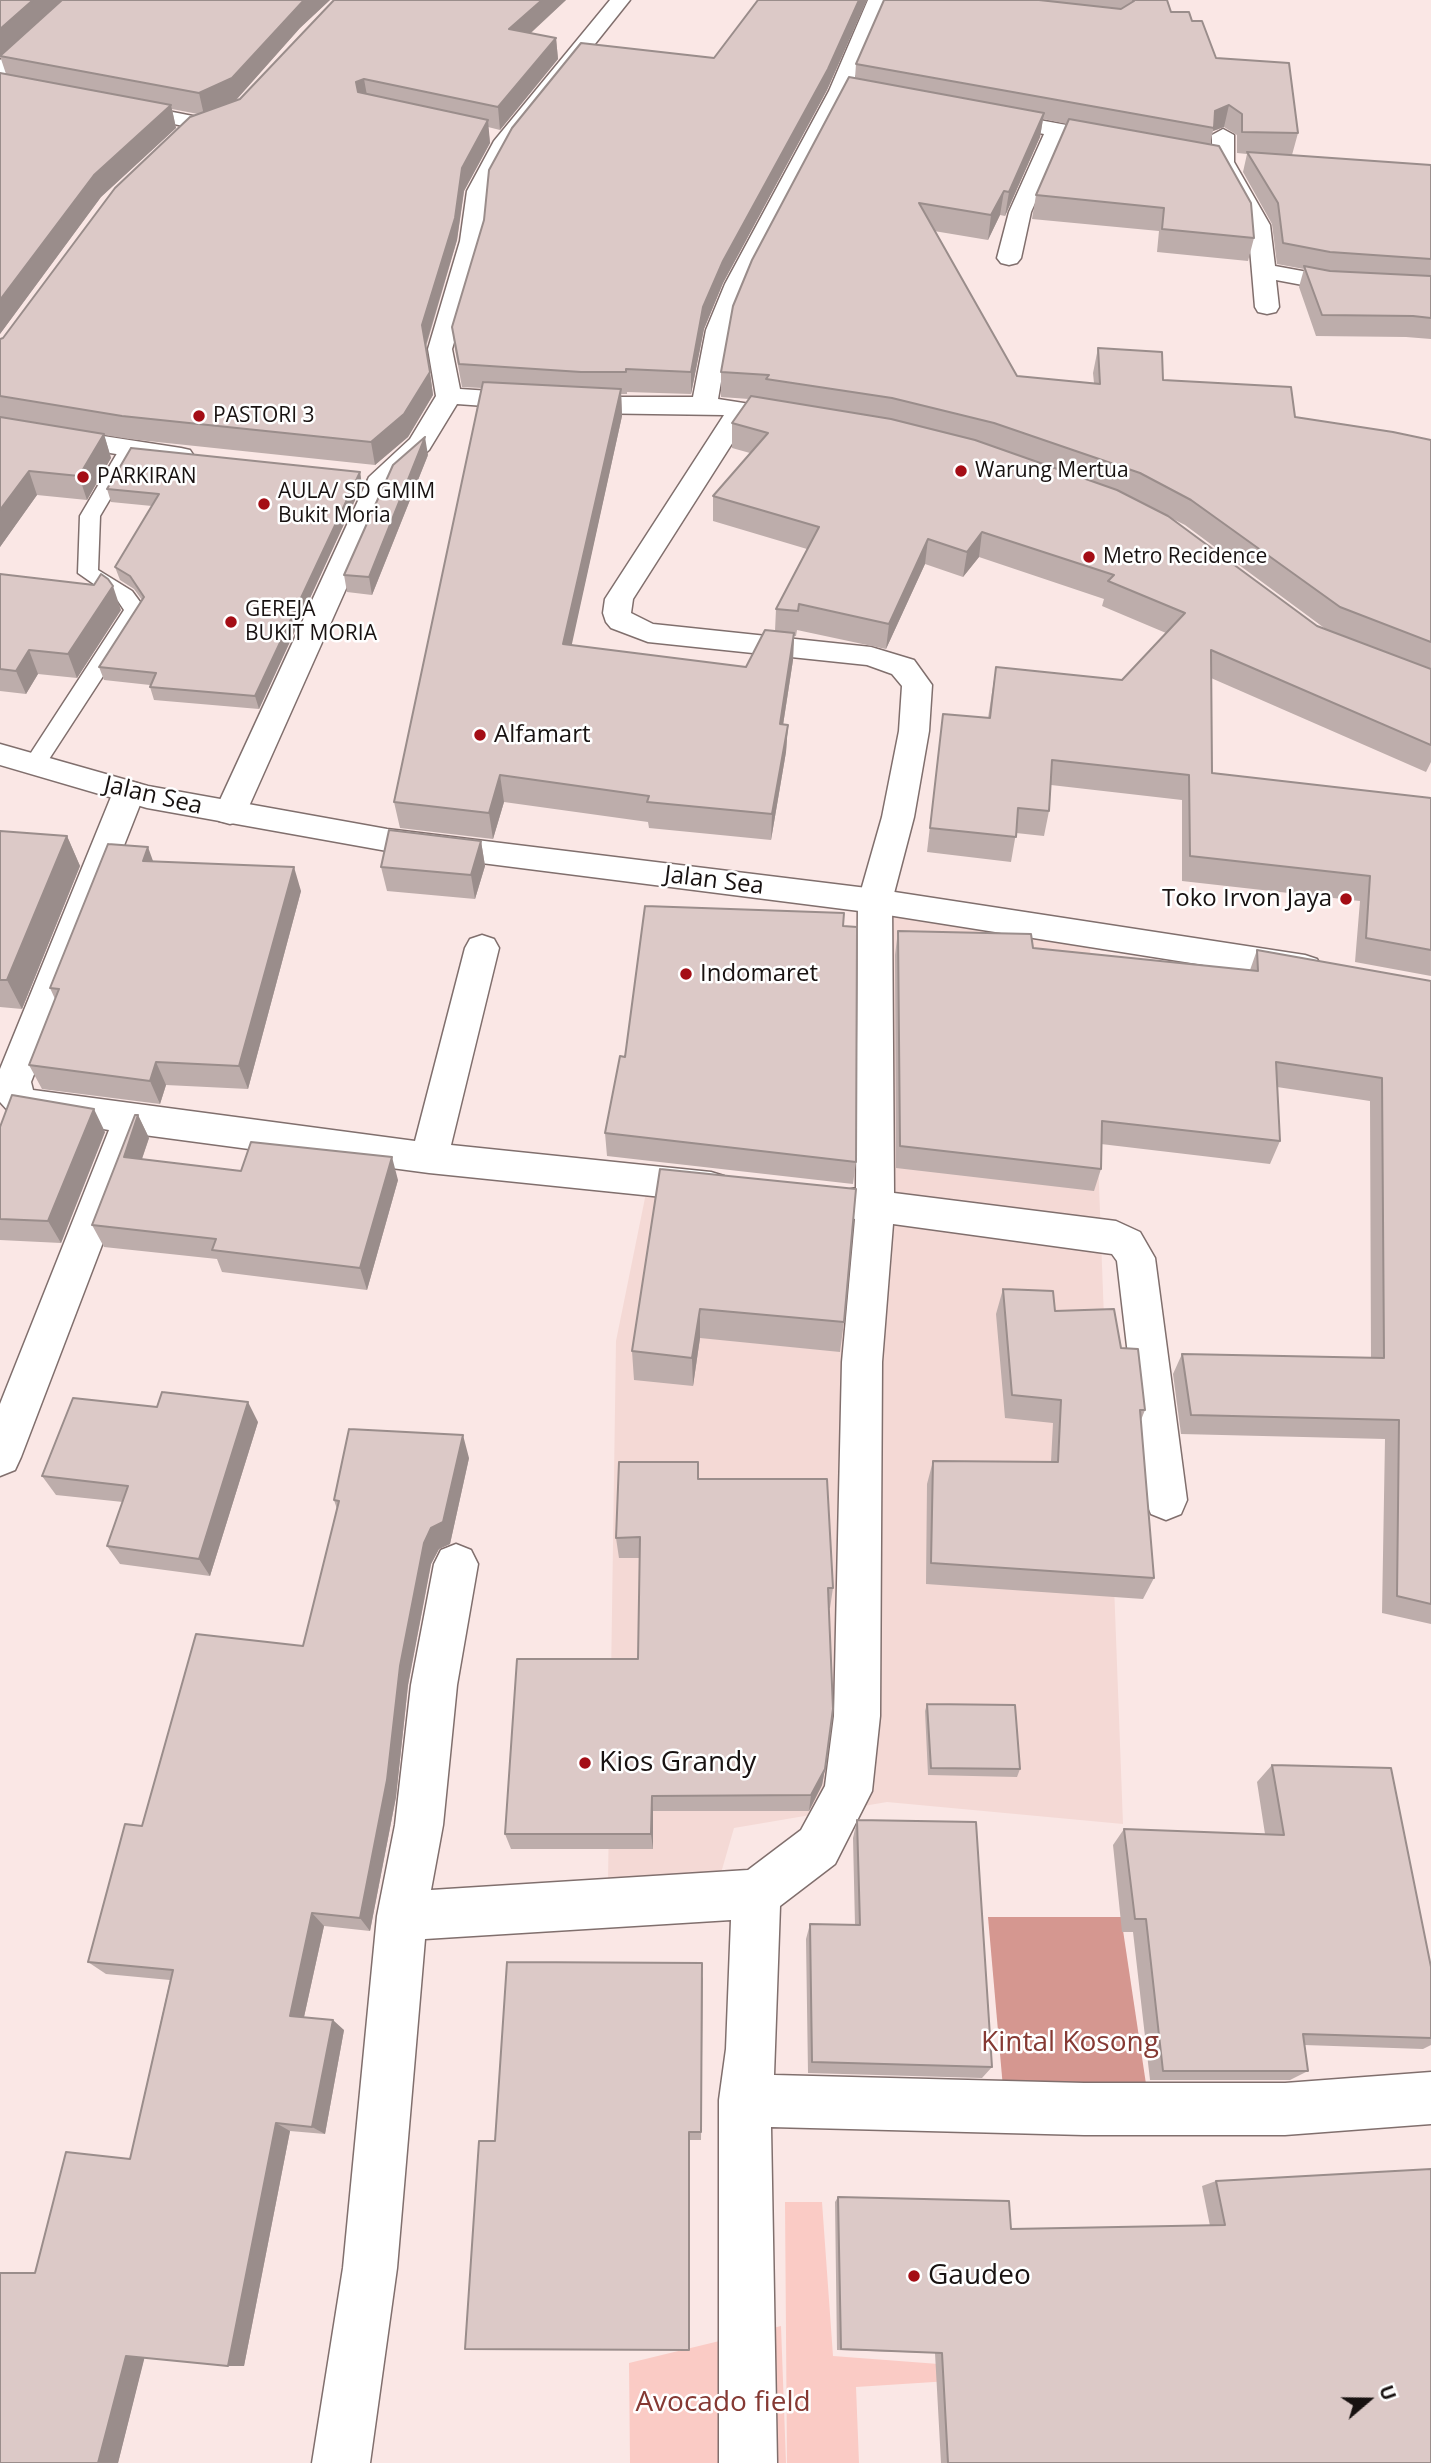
<!DOCTYPE html>
<html>
<head>
<meta charset="utf-8">
<style>
	body { margin:0 }
	#map { position:relative; width:1431px; height:2463px; overflow:hidden; background:#fae7e5; font-family:"Open Sans",sans-serif }
	canvas { display:block }
	.north { position:absolute; left:1333px; top:2365px; width:70px; height:70px; -webkit-text-stroke:5px #fff; paint-order:stroke; rotate:70deg; font-size:19px; font-weight:700; line-height:28px; text-align:center; color:#181211 }
	.north::after { content:''; display:block; margin:auto; width:24px; height:32px; background:#181211; clip-path:polygon(50% 0,100% 100%,50% 72%,0 100%) }
</style>
</head>
<body>
<div id="map">
<canvas width="1431" height="2463"></canvas>
<div class="north">U</div>
</div>
<script>
const ctx = document.querySelector('canvas').getContext('2d');
ctx.lineJoin = 'round';
function fillPath(path, color) {
  ctx.fillStyle = color;
  ctx.fill(path, 'evenodd');
}
function toPath(rows) {
  const path = new Path2D();
  for (const r of rows) {
    path.moveTo(r[0], r[1]);
    for (let i = 2; i < r.length; i += 2) path.lineTo(r[i], r[i + 1]);
  }
  return path;
}
function strokePath(path, color, width, dash) {
  ctx.strokeStyle = color;
  ctx.lineWidth = width;
  ctx.lineCap = dash ? 'butt' : 'round';
  ctx.setLineDash(dash || []);
  ctx.stroke(path);
}
function label(font, color, halo, rows, align = 'center') {
  ctx.font = font + ' "Open Sans",sans-serif';
  ctx.lineWidth = 5;
  ctx.setLineDash([]);
  ctx.textBaseline = 'middle';
  ctx.strokeStyle = halo;
  ctx.fillStyle = color;
  for (const [text, x, y, turn = 0] of rows) {
    ctx.save();
    ctx.translate(x, y);
    ctx.rotate((+turn || 0) * Math.PI / 180);
    ctx.textAlign = isNaN(turn) ? turn : align;
    if (halo) ctx.strokeText(text, 0, 0);
    ctx.fillText(text, 0, 0);
    ctx.restore();
  }
}
fillPath(toPath([
	[871,908,1090,946,1123,1824,887,1802,734,1828,721,1873,608,1881,616,1341,646,1193,869,1217]
]), '#f4d9d5');
fillPath(toPath([
	[785,2202,822,2202,833,2356,965,2366,965,2380,856,2387,859,2463,787,2463],
	[781,2326,786,2463,630,2463,629,2363]
]), '#facbc5');
fillPath(toPath([
	[988,1917,1121,1917,1149,2104,1006,2122]
]), '#d59790');
const service = toPath([
	[129,444,139,450,100,516,98,570,132,591,146,610,42,770,26,770,23,765,124,610,118,601,78,573,80,516,119,450,129,444]
]);
const minor = toPath([
	[67,0,88,0,7,75,0,77,0,60,67,0],
	[610,0,630,0,512,148,489,191,484,241,452,349,460,389,582,397,693,397,706,330,725,284,829,91,868,0,888,0,849,91,749,284,730,330,718,399,750,404,754,409,633,599,631,613,653,624,871,647,914,660,932,685,929,731,914,817,892,901,894,1193,1116,1221,1140,1232,1155,1258,1187,1500,1181,1514,1166,1520,1151,1514,1145,1500,1117,1261,1112,1254,893,1224,882,1362,880,1716,872,1791,835,1864,780,1906,774,2075,1084,2083,1285,2083,1431,2072,1431,2124,1285,2135,1084,2135,771,2127,777,2463,719,2463,719,2100,726,2049,731,1920,425,1939,397,2268,370,2463,312,2463,343,2268,377,1916,395,1825,411,1685,434,1564,441,1550,456,1544,471,1550,478,1564,457,1685,443,1825,431,1890,748,1870,801,1830,825,1786,834,1716,842,1362,855,1219,838,1214,832,1203,838,1192,856,1188,858,901,882,817,899,731,902,686,892,674,867,665,648,642,611,628,606,622,603,613,605,599,724,415,582,413,457,404,429,450,394,481,246,813,241,821,230,824,219,821,214,813,369,477,410,439,436,396,428,349,460,241,467,191,494,141,610,0],
	[122,102,203,118,214,124,203,130,115,112,111,108,115,104,122,102],
	[990,111,1116,134,1127,141,1116,148,1064,138,1031,212,1021,258,1017,263,1009,265,1001,263,997,258,1009,212,1044,134,982,122,979,117,982,112,990,111],
	[1223,129,1234,135,1234,162,1270,225,1275,266,1324,275,1431,280,1431,294,1324,289,1276,280,1279,307,1276,312,1267,314,1258,312,1255,307,1248,225,1215,167,1174,159,1171,154,1182,147,1212,153,1212,135,1223,129],
	[0,420,181,448,190,450,194,456,190,462,181,464,0,436,0,420],
	[129,781,140,784,145,792,31,1082,33,1090,415,1141,465,948,470,939,482,935,494,939,499,948,451,1145,711,1172,724,1176,730,1187,724,1198,711,1202,429,1173,144,1135,21,1457,15,1470,0,1476,0,1404,109,1130,10,1113,0,1102,0,1069,113,792,118,784,129,781]
]);
const secondary = toPath([
	[0,744,148,786,387,829,875,889,1305,955,1317,959,1322,968,1317,977,1305,981,875,913,387,851,147,808,0,765,0,744]
]);
strokePath(service, '#806f6d', 3);
strokePath(minor, '#806f6d', 3);
strokePath(secondary, '#806f6d', 3);
fillPath(service, '#fff');
fillPath(minor, '#fff');
fillPath(secondary, '#fff');
fillPath(toPath([
	[0,0,330,0,300,28,236,100,240,99,334,0,566,0,531,33,556,38,558,59,500,130,488,127,490,143,464,191,457,240,426,347,433,395,408,437,375,465,129,439,104,435,111,458,87,500,37,495,0,547,0,339,3,338,198,114,172,109,176,128,101,197,0,334,0,73,6,74,0,56],
	[758,0,867,0,827,90,723,283,704,329,691,394,627,392,627,394,621,394,622,416,571,645,746,667,775,631,776,609,807,549,713,521,713,496,750,453,732,448,732,423,749,399,721,397,721,372,855,78,856,64,884,0,1167,0,1171,12,1192,21,1216,58,1298,133,1292,155,1431,165,1431,339,1406,337,1316,336,1299,287,1304,269,1277,264,1272,224,1243,172,1247,154,1237,153,1237,135,1224,127,1213,131,1210,145,1254,238,1248,261,1157,252,1159,231,1032,219,1036,195,1067,124,1043,119,1040,137,1005,216,1000,215,988,240,934,231,1017,376,1094,383,1093,373,1098,348,1163,380,1295,417,1431,440,1431,762,1426,772,1211,678,1212,773,1431,798,1431,976,1355,962,1360,901,1182,881,1182,800,1051,785,1049,811,1044,836,1016,833,1011,862,927,852,943,714,988,718,996,667,1122,680,1166,633,1102,606,1104,599,979,557,963,577,925,564,886,649,797,630,796,636,794,636,793,660,783,725,788,725,786,752,771,840,649,828,648,822,504,802,493,839,400,828,394,802,482,388,462,387,455,349,452,327,714,58],
	[1169,517,1185,525,1327,630,1317,626],
	[428,455,372,595,347,592,344,575],
	[360,472,362,485,259,709,154,700,150,687,150,685,104,680,99,667,142,600,134,589,120,580,115,567,152,506,111,502,107,489],
	[0,574,121,610,77,678,38,674,26,694,0,691],
	[0,831,67,836,80,866,22,1009,0,1007],
	[481,841,485,866,475,899,387,891,381,867],
	[153,861,301,891,248,1089,166,1085,160,1104,42,1089,29,1065,55,999,50,988],
	[843,926,856,1162,853,1184,607,1156,605,1133,625,1057],
	[898,931,1033,948,1250,970,1257,950,1431,981,1431,1624,1382,1613,1385,1439,1181,1434,1173,1374,1182,1354,1371,1358,1370,1101,1277,1087,1280,1141,1270,1164,1101,1144,1101,1169,1094,1191,896,1168,895,955],
	[138,1115,149,1138,142,1159,241,1171,398,1180,367,1290,222,1272,217,1259,104,1247,92,1225],
	[0,1127,105,1132,61,1243,0,1240],
	[660,1169,844,1322,840,1352,700,1338,693,1386,634,1380,632,1351],
	[1003,1289,1055,1311,1121,1348,1145,1410,1141,1420,1154,1578,1143,1599,926,1584,927,1484,933,1461,1051,1462,1053,1423,1005,1418,996,1314],
	[258,1422,210,1576,120,1564,107,1546,123,1502,56,1495,42,1476],
	[469,1458,450,1544,439,1549,431,1564,408,1685,396,1797,370,1931,324,1926,304,2017,344,2030,325,2134,290,2131,244,2366,144,2358,118,2463,0,2463,35,2273,130,2159,170,1980,106,1974,88,1962,142,1826,303,1646,337,1509,334,1500],
	[698,1479,833,1588,830,1608,829,1608,825,1769,822,1785,809,1811,653,1811,653,1849,511,1849,505,1834,638,1659,640,1558,619,1558,616,1538],
	[927,1704,1020,1769,1017,1777,928,1775,925,1711],
	[1272,1765,1431,1967,1431,2045,1423,2049,1304,2045,1308,2071,1290,2080,1150,2080,1133,1932,1122,1932,1113,1845,1124,1829,1265,1834,1257,1782],
	[857,1820,992,2067,982,2078,808,2073,806,1939,810,1924,855,1925,853,1838],
	[703,1977,701,2140,690,2140,690,2350,465,2349,495,2141],
	[1216,2181,1431,2463,941,2463,935,2353,837,2350,835,2202,838,2197,1011,2229,1210,2226,1202,2186]
]), '#bdadab');
fillPath(toPath([
	[33,0,63,0,0,56,0,29],
	[304,0,330,0,300,28,236,100,204,115,199,93],
	[542,0,566,0,511,51,509,29],
	[859,0,867,0,827,90,723,283,704,329,691,394,691,372,703,307,723,261],
	[556,38,558,59,500,130,498,107],
	[364,79,368,101,360,105,356,82],
	[171,105,176,128,101,197,0,334,0,300,94,175],
	[1229,105,1224,127,1213,131,1215,111],
	[1044,113,1040,137,1005,216,1009,192],
	[488,120,490,143,464,191,457,240,425,348,422,325,462,168],
	[1004,191,1000,215,988,240,991,215],
	[430,372,433,395,408,437,375,465,371,442],
	[621,389,622,416,566,671,563,644],
	[104,434,111,458,87,500,79,476],
	[425,437,428,455,372,595,369,577],
	[29,471,37,495,0,547,0,510],
	[360,472,362,485,259,709,255,696],
	[982,532,979,557,963,577,967,552],
	[928,539,925,564,886,649,889,624],
	[113,586,121,610,77,678,68,654],
	[794,633,793,660,779,751,780,724],
	[29,650,38,674,26,694,16,671],
	[788,725,786,752,771,840,772,814],
	[500,775,504,802,493,839,489,813],
	[67,836,80,866,22,1009,7,980],
	[481,841,485,866,475,899,471,875],
	[148,847,157,872,143,861],
	[294,867,301,891,248,1089,239,1066],
	[156,1062,166,1085,160,1104,150,1081],
	[94,1109,105,1132,61,1243,48,1221],
	[138,1115,149,1138,135,1179,124,1157],
	[392,1157,398,1180,367,1290,360,1268],
	[700,1309,700,1338,693,1386,692,1358],
	[248,1402,258,1422,210,1576,199,1559],
	[463,1435,469,1458,450,1544,439,1549,431,1564,408,1685,396,1797,370,1931,360,1918,400,1666,424,1543],
	[825,1769,822,1785,809,1811,811,1795],
	[652,1796,653,1811,653,1849,651,1834],
	[312,1913,324,1926,302,2026,290,2016],
	[333,2020,344,2030,325,2134,312,2127],
	[276,2123,290,2131,244,2366,228,2366],
	[689,2132,690,2140,690,2350,689,2350],
	[126,2356,145,2356,118,2463,98,2463]
]), '#9a8d8b');
const building = toPath([
	[0,0,33,0,0,29,0,0],
	[62,0,304,0,232,78,199,93,0,56,62,0],
	[334,0,542,0,509,29,556,38,498,107,364,79,356,82,358,92,488,120,462,168,455,218,422,325,430,372,404,414,371,442,122,416,0,396,0,339,3,338,115,188,190,117,240,99,334,0],
	[758,0,859,0,828,69,723,261,703,307,691,372,626,369,626,372,581,372,459,364,452,327,484,220,489,170,512,128,581,43,714,58,758,0],
	[884,0,1039,0,1121,9,1134,1,1133,0,1167,0,1171,12,1189,12,1192,21,1202,21,1216,58,1289,63,1298,133,1242,132,1242,114,1229,105,1215,111,1214,128,856,64,884,0],
	[0,73,171,105,94,175,0,300,0,73],
	[849,77,1044,113,1009,192,1004,191,991,215,919,203,1017,376,1100,384,1098,348,1162,352,1163,380,1291,387,1295,417,1393,432,1431,440,1431,642,1340,607,1191,500,1140,473,994,423,892,398,766,379,769,375,721,372,733,306,752,260,849,77],
	[1069,119,1219,146,1251,203,1254,238,1162,229,1164,208,1036,195,1069,119],
	[1247,152,1431,165,1431,259,1330,252,1283,243,1278,203,1247,152],
	[1304,266,1330,271,1431,276,1431,318,1413,316,1322,315,1304,266],
	[483,382,621,389,563,644,746,667,765,630,794,633,780,724,788,725,772,814,647,802,649,796,500,775,489,813,394,802,483,382],
	[751,396,891,419,975,440,1117,490,1168,516,1317,626,1431,669,1431,745,1211,650,1212,773,1431,798,1431,950,1366,938,1370,876,1190,856,1189,775,1052,760,1049,811,1018,808,1016,837,930,828,943,714,990,718,996,667,1122,680,1185,613,1108,581,1114,575,982,532,967,552,928,539,889,624,799,604,798,611,776,609,819,527,713,496,768,433,732,423,751,396],
	[0,417,104,434,79,476,29,471,0,510,0,417],
	[425,437,369,577,344,575,393,465,425,437],
	[131,448,360,472,255,696,150,687,156,673,99,667,144,597,130,576,115,567,159,494,107,489,131,448],
	[0,574,94,585,101,574,108,579,113,586,68,654,29,650,16,671,0,669,0,574],
	[389,830,481,841,471,875,381,867,389,830],
	[0,831,67,836,7,980,0,980,0,831],
	[108,844,148,847,143,861,294,867,239,1066,156,1062,150,1081,29,1065,59,989,50,988,108,844],
	[645,906,844,913,843,926,857,927,856,1162,605,1133,620,1056,625,1057,645,906],
	[898,931,1031,934,1033,948,1258,971,1257,950,1431,981,1431,1604,1397,1596,1399,1420,1191,1415,1182,1354,1384,1358,1382,1078,1276,1062,1280,1141,1102,1121,1101,1169,900,1146,898,931],
	[12,1095,94,1109,48,1221,0,1219,0,1127,12,1095],
	[135,1115,138,1115,124,1157,241,1171,251,1142,392,1157,360,1268,212,1250,216,1239,92,1225,135,1115],
	[660,1169,856,1189,844,1322,700,1309,692,1358,632,1351,660,1169],
	[1003,1289,1053,1291,1055,1311,1114,1309,1121,1348,1138,1349,1145,1410,1140,1410,1154,1578,931,1563,933,1461,1058,1462,1061,1400,1012,1395,1003,1289],
	[162,1392,248,1402,199,1559,107,1546,128,1486,42,1476,73,1398,157,1407,162,1392],
	[349,1429,463,1435,443,1522,431,1528,424,1543,400,1666,387,1780,360,1918,312,1913,290,2016,333,2020,312,2127,276,2123,228,2366,126,2356,98,2463,0,2463,0,2273,35,2273,66,2152,130,2159,173,1970,88,1962,125,1824,142,1826,196,1634,303,1646,339,1501,334,1500,349,1429],
	[619,1462,698,1462,698,1479,827,1479,833,1588,828,1588,833,1709,825,1769,811,1795,652,1796,651,1834,505,1834,517,1659,638,1659,640,1537,616,1538,619,1462],
	[927,1704,1015,1705,1020,1769,931,1768,927,1704],
	[1272,1765,1391,1768,1431,1967,1431,2038,1303,2034,1308,2071,1163,2071,1146,1919,1135,1919,1124,1829,1284,1835,1272,1765],
	[857,1820,976,1822,992,2067,812,2062,810,1924,860,1925,857,1820],
	[507,1962,702,1963,701,2132,689,2132,689,2350,465,2349,479,2141,495,2141,507,1962],
	[1431,2169,1431,2463,948,2463,942,2353,841,2349,838,2197,1009,2201,1011,2229,1225,2225,1216,2181,1431,2169]
]);
fillPath(building, '#dcc9c7');
strokePath(building, '#9a8d8b', 2);
for (const [x, y, r, color] of [
	[199,416,7,"#a40d15"],
	[961,471,7,"#a40d15"],
	[83,477,7,"#a40d15"],
	[264,504,7,"#a40d15"],
	[1089,557,7,"#a40d15"],
	[231,622,7,"#a40d15"],
	[480,735,7,"#a40d15"],
	[1346,899,7,"#a40d15"],
	[686,974,7,"#a40d15"],
	[585,1763,7,"#a40d15"],
	[914,2276,7,"#a40d15"]
]) {
  const dot = new Path2D();
  dot.arc(x, y, r, 0, 2 * Math.PI);
  ctx.fillStyle = color;
  ctx.fill(dot);
  strokePath(dot, '#fff', 2.5);
}
label('21px', '#181211', '#fff', [
	["PASTORI 3",213,416],
	["Warung Mertua",975,471],
	["PARKIRAN",97,477],
	["AULA/ SD GMIM",278,492],
	["Bukit Moria",278,516],
	["Metro Recidence",1103,557],
	["GEREJA",245,610],
	["BUKIT MORIA",245,634]
], 'left');
label('24px', '#181211', '#fff', [
	["Alfamart",494,735],
	["Toko Irvon Jaya",1332,899,"right"],
	["Indomaret",700,974]
], 'left');
label('24px', '#181211', '#fff', [
	["Jalan Sea",153,796,13],
	["Jalan Sea",714,881,7]
]);
label('28px', '#181211', '#fff', [
	["Kios Grandy",599,1763],
	["Gaudeo",928,2276]
], 'left');
label('28px', '#853933', '#fff', [
	["Kintal Kosong",1070,2043],
	["Avocado field",723,2403]
]);
</script>
</body>
</html>
